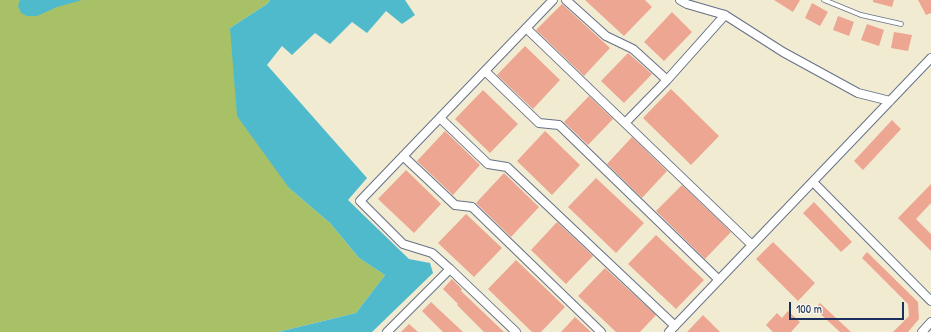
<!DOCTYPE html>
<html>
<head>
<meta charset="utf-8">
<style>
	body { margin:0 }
	#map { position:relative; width:931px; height:332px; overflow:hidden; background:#f1ebd2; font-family:"Patrick Hand",sans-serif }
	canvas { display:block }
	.scale { position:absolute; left:789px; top:302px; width:115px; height:18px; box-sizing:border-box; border:2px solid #1b2f5e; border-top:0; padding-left:5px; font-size:12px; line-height:14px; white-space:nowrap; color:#1b2f5e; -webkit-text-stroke:3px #fbf7ec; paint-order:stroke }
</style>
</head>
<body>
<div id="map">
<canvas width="931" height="332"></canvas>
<div class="scale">100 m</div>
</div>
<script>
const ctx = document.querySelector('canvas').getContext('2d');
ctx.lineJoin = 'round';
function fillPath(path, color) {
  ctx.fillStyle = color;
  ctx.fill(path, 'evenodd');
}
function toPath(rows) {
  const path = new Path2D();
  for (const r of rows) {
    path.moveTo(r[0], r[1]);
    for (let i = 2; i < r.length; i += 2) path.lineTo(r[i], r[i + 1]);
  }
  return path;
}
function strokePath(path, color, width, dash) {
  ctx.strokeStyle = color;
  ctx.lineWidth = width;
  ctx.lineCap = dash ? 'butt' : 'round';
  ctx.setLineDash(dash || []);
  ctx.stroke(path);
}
fillPath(toPath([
	[0,0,270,0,267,4,230,28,289,188,330,223,359,258,385,275,356,313,278,332,0,332]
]), '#a8c166');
fillPath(toPath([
	[20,0,82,0,57,7,37,16,27,16,21,13,18,6],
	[270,0,405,0,415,15,402,24,386,11,367,33,352,22,330,44,315,33,292,55,282,46,267,65,367,178,348,200,409,259,430,263,433,273,372,332,278,332,356,313,385,275,359,258,330,223,289,188,237,116,230,28,267,4]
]), '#50bacd');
fillPath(toPath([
	[585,0,645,0,652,7,624,36],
	[774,0,800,0,793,12],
	[873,0,894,0,892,7,873,2],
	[918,0,931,0,931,13,926,15],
	[812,3,828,12,820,26,805,18],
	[562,4,610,48,584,76,536,30],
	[672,12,692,32,664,61,644,42],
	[838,16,854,22,849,36,833,30],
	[867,24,884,30,879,46,861,40],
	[894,32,912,35,908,51,891,48],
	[525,46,560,80,533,109,497,75],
	[628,53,652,74,624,103,601,81],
	[671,89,719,136,691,165,643,118],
	[483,90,518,124,490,153,455,119],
	[589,96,613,119,588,145,564,122],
	[892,120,901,129,863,170,854,161],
	[445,131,480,165,453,195,417,161],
	[545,131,580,165,552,195,517,161],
	[632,137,667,171,642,198,607,164],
	[406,170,441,204,414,233,378,199],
	[504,173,539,207,511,237,476,203],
	[596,178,644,223,616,253,568,207],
	[931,184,931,203,916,219,931,234,931,251,898,218],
	[682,185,731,232,705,259,656,211],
	[814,202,852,242,841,252,803,213],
	[466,214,502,248,474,277,438,243],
	[557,222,593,256,566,284,531,250],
	[656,235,704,280,676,309,628,264],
	[773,242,815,283,798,301,756,259],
	[867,252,918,302,919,319,908,332,893,332,909,316,908,304,862,258],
	[516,260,565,307,541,332,532,332,488,289],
	[605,268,656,315,640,332,616,332,578,296],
	[452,279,462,289,461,291,504,332,484,332,457,305,458,304,443,289],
	[431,302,463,332,443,332,422,311],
	[820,303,851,332,840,332,815,309],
	[788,311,800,322,791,332,773,332,766,325,777,313,782,318],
	[703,315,720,332,687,332],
	[575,317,591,332,561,332],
	[409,324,418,332,401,332]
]), '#eda692');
const service = toPath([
	[824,0,861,15,901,24]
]);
const minor = toPath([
	[566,0,606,36,633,49,667,80,725,15,783,52,858,93,890,101],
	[680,0,687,4,725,15],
	[526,28,752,245],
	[485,71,539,123,559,125,719,280],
	[440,118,488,164,507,167,675,326],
	[625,123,667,80],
	[403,156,455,205,472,207,601,332],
	[813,182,931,301],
	[450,269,516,332],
	[387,332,450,269,432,253,403,244,360,201,553,0],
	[669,332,931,58],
	[922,332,931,322]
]);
strokePath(service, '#667187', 5.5);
strokePath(minor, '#667187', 10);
strokePath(service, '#fff', 4);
strokePath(minor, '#fff', 8);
</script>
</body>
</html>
